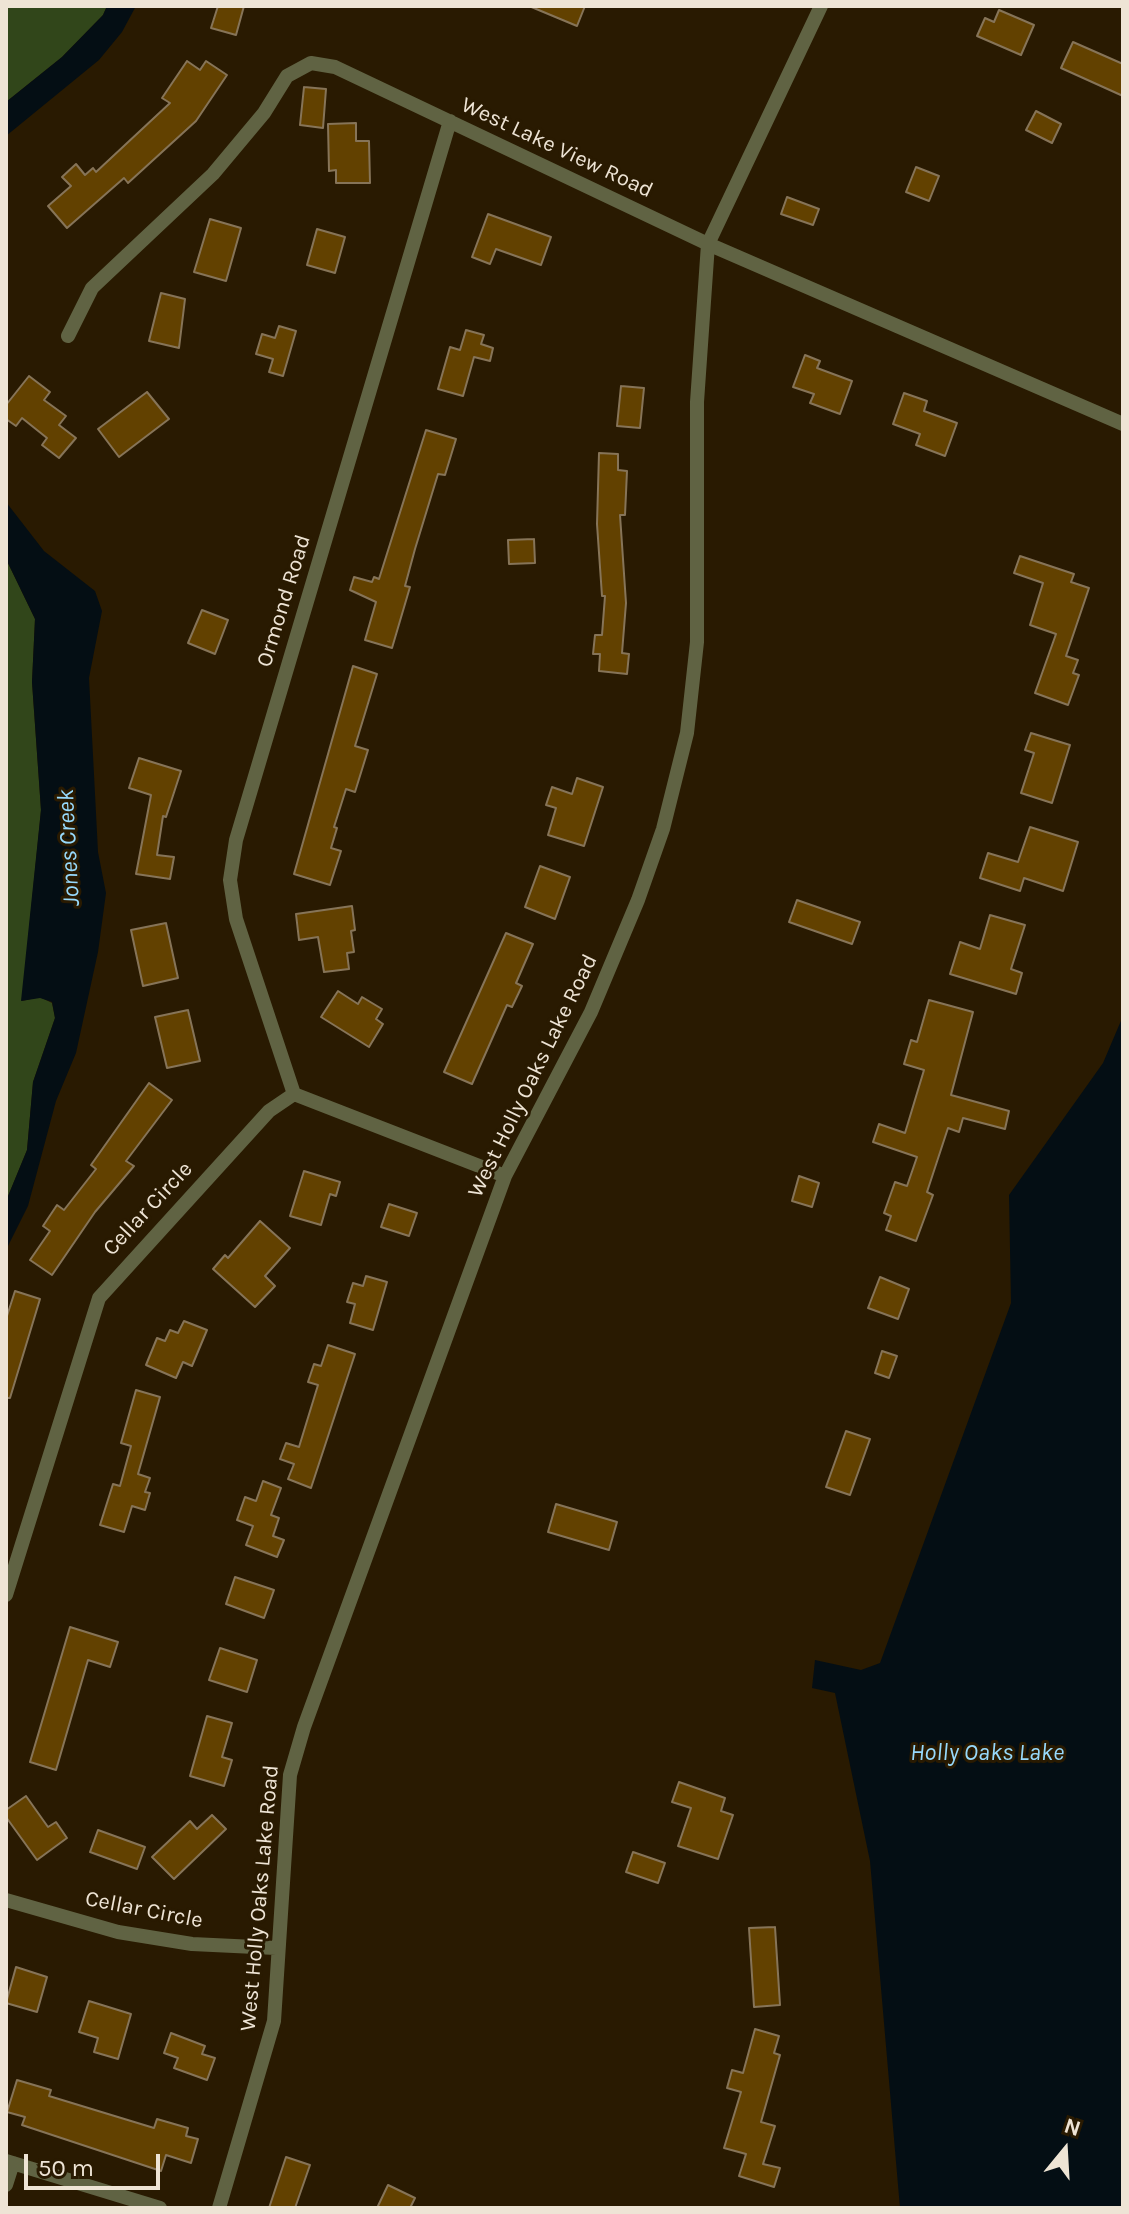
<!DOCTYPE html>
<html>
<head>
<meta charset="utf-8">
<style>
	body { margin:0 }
	#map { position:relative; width:1129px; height:2214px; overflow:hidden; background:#291a01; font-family:Karla,sans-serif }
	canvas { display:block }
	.frame { position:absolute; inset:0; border:8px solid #eee4d5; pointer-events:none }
	.north { position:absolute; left:1025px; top:2110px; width:80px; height:80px; -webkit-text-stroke:6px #291a01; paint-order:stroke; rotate:18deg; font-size:22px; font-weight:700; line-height:32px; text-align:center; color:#eee4d5 }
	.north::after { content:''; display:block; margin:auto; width:28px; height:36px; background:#eee4d5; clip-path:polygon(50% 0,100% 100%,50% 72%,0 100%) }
	.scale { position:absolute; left:24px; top:2154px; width:136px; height:36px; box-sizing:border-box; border:4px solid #eee4d5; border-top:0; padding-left:10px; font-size:24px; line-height:28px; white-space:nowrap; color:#eee4d5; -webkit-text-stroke:6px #291a01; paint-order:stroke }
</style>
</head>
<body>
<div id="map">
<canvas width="1129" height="2214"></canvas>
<div class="frame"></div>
<div class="north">N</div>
<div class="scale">50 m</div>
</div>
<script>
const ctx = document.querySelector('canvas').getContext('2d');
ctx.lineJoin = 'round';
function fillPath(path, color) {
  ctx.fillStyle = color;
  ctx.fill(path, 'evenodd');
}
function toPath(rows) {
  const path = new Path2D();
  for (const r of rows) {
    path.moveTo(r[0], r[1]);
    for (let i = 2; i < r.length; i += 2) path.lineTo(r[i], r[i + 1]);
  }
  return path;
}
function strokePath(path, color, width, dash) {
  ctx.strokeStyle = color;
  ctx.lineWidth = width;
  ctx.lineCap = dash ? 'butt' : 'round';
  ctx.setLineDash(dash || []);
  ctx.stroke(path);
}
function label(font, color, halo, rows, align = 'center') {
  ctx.font = font + ' Karla,sans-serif';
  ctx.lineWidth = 6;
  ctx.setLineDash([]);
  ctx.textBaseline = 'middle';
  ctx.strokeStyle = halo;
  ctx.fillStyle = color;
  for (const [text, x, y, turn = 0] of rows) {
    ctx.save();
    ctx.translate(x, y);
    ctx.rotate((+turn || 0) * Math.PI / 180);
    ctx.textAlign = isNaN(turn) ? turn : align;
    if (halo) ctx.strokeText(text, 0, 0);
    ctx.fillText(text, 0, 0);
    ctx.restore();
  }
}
fillPath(toPath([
	[6,6,107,6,103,15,62,57,6,102],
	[6,559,35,619,32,682,41,810,22,1001,40,997,52,1003,55,1018,33,1082,27,1150,6,1201]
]), '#31461a');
fillPath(toPath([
	[107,6,136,6,122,32,99,60,6,136,6,102,62,57,103,15],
	[6,502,44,551,95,591,102,611,89,678,98,852,106,893,98,952,76,1053,56,1101,28,1206,6,1250,6,1201,27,1150,33,1082,55,1018,52,1002,40,998,21,1001,41,810,32,682,35,619,6,559],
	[1123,1016,1123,2208,900,2208,870,1861,835,1693,812,1688,815,1660,861,1670,880,1663,1011,1303,1009,1195,1103,1063]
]), '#040e14');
const building = toPath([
	[218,6,244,6,236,35,211,28,218,6],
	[529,6,585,6,577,26,529,6],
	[999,10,1034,25,1021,55,977,36,985,18,994,22,999,10],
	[1073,42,1123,64,1123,96,1061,68,1073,42],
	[187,61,200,70,206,61,227,75,196,121,128,183,124,178,67,228,48,206,71,186,62,177,76,164,85,175,93,168,96,172,170,103,162,98,187,61],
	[304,87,326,89,323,128,300,125,304,87],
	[1036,111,1061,124,1052,143,1026,130,1036,111],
	[356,123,356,141,369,141,370,183,336,183,336,170,329,171,328,124,356,123],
	[916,167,939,176,929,201,906,192,916,167],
	[787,197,819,209,813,225,781,214,787,197],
	[488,214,551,237,541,265,496,249,490,264,472,257,488,214],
	[210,219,241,228,226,281,194,272,210,219],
	[317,229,345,237,335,273,307,265,317,229],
	[161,293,185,299,179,348,149,341,161,293],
	[279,326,296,331,283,376,269,372,273,359,256,354,262,334,275,338,279,326],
	[466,330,484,335,481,344,493,348,490,361,474,357,463,396,438,389,450,347,460,350,466,330],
	[805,355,820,361,817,368,852,381,840,414,810,403,814,394,793,387,805,355],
	[29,376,50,392,44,400,66,416,59,425,76,438,59,458,42,445,47,438,22,418,16,426,6,419,6,405,29,376],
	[621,386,644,388,640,428,617,426,621,386],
	[147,392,169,419,119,457,98,429,147,392],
	[904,393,927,401,924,411,957,423,945,456,916,445,920,434,893,424,904,393],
	[426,430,456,439,445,475,438,474,415,549,405,586,410,587,392,648,365,640,376,602,350,590,354,577,372,582,374,577,379,579,426,430],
	[599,453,618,454,618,470,627,471,625,515,620,515,626,603,622,653,629,654,627,674,599,671,600,654,593,654,595,635,602,635,605,596,602,596,597,524,599,453],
	[534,539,535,563,509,564,508,540,534,539],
	[1020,556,1074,574,1071,582,1089,588,1066,656,1078,660,1073,673,1079,675,1068,705,1035,693,1056,634,1030,625,1043,583,1014,573,1020,556],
	[202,610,228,620,215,654,188,643,202,610],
	[353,666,377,674,355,746,368,750,355,792,346,789,334,827,337,828,331,848,341,851,330,885,294,874,353,666],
	[1031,733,1070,745,1052,803,1021,793,1034,753,1025,750,1031,733],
	[139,758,181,771,166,817,163,816,157,855,174,857,170,879,136,874,151,795,129,788,139,758],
	[577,778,603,787,584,846,548,835,556,808,546,805,552,787,572,794,577,778],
	[1030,827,1078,842,1063,891,1024,878,1020,891,980,878,988,853,1018,862,1030,827],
	[540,866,570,877,555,919,525,907,540,866],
	[797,900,860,922,852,944,789,922,797,900],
	[352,906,355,930,351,931,354,952,347,953,349,969,324,972,318,937,299,940,296,914,352,906],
	[990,915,1025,925,1011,969,1022,973,1016,994,950,974,960,942,980,949,990,915],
	[166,923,178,978,143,986,131,930,166,923],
	[506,933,533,944,516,983,522,986,512,1007,507,1005,472,1084,444,1072,506,933],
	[338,991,358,1004,362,997,382,1009,376,1019,383,1024,369,1047,321,1017,338,991],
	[929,1000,973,1012,951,1095,1009,1111,1005,1129,963,1118,959,1132,948,1128,927,1192,933,1195,916,1241,886,1230,891,1216,884,1213,895,1182,907,1186,917,1157,873,1142,879,1124,905,1133,924,1070,904,1064,911,1040,917,1042,929,1000],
	[188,1010,200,1061,167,1068,155,1017,188,1010],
	[149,1083,172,1100,126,1161,134,1166,95,1212,52,1275,30,1260,50,1231,43,1226,57,1205,64,1210,96,1169,91,1165,149,1083],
	[304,1171,340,1182,336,1196,330,1194,321,1225,290,1216,304,1171],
	[799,1176,819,1183,812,1207,792,1201,799,1176],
	[389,1204,417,1213,409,1236,381,1227,389,1204],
	[260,1221,290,1248,265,1276,275,1286,255,1307,213,1269,225,1255,228,1258,260,1221],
	[366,1276,387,1282,373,1330,350,1323,355,1304,347,1302,353,1283,363,1286,366,1276],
	[880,1277,909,1289,898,1319,868,1308,880,1277],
	[15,1291,40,1299,10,1398,6,1398,6,1319,15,1291],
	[184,1321,207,1330,192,1366,183,1362,176,1378,146,1365,157,1338,165,1341,170,1330,178,1333,184,1321],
	[328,1345,355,1354,311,1488,288,1479,294,1464,280,1459,286,1443,299,1447,318,1385,308,1382,314,1364,321,1366,328,1345],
	[882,1351,897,1356,889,1378,875,1373,882,1351],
	[136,1390,160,1397,138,1474,150,1478,145,1492,150,1493,145,1510,132,1506,124,1532,100,1525,113,1484,120,1486,131,1446,121,1443,136,1390],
	[846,1431,870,1439,850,1495,826,1487,846,1431],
	[263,1481,281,1488,271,1515,279,1518,273,1536,284,1540,277,1557,246,1545,253,1526,237,1520,245,1497,256,1501,263,1481],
	[556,1504,617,1522,609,1550,548,1532,556,1504],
	[235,1577,274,1590,264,1618,226,1604,235,1577],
	[70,1627,118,1642,110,1667,88,1660,56,1770,30,1762,70,1627],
	[220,1648,257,1660,247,1692,209,1680,220,1648],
	[207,1716,232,1723,222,1757,232,1760,224,1786,190,1776,207,1716],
	[679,1782,725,1798,721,1811,733,1815,718,1859,678,1846,691,1808,672,1802,679,1782],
	[26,1796,48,1827,56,1822,67,1838,37,1860,6,1817,6,1810,26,1796],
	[212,1815,226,1829,174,1879,152,1857,190,1821,197,1829,212,1815],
	[98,1830,145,1847,137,1869,90,1852,98,1830],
	[633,1852,665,1863,658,1883,626,1872,633,1852],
	[775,1927,780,2005,754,2007,749,1928,775,1927],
	[16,1967,47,1977,37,2012,6,2003,16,1967],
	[89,2001,131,2014,118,2059,94,2052,98,2038,79,2032,89,2001],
	[755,2029,779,2036,774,2053,780,2055,761,2122,775,2126,763,2164,780,2168,774,2187,739,2176,746,2154,724,2148,741,2092,727,2088,732,2070,743,2073,755,2029],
	[171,2033,205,2046,202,2054,215,2058,207,2080,174,2068,178,2058,164,2053,171,2033],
	[17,2080,51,2090,49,2096,154,2128,157,2119,188,2128,186,2136,198,2139,191,2163,166,2155,161,2171,22,2125,25,2117,7,2112,17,2080],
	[286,2157,310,2165,295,2208,269,2208,286,2157],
	[388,2185,415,2198,410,2208,377,2208,388,2185]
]);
fillPath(building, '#624100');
strokePath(building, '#867458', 2);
strokePath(toPath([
	[68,336,92,288,213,174,264,113,287,76,311,63,335,67,708,244,1123,424],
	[294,1094,236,919,230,880,236,840,450,121],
	[6,1595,99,1298,269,1111,294,1094,505,1176],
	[6,1900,118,1932,192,1944,276,1948],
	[6,2161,160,2208],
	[6,2185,13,2163],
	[219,2208,274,2021,290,1775,304,1727,505,1176,591,1012,638,900,663,829,687,733,697,642,697,402,708,244,821,6]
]), '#606343', 14);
label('22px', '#eee4d5', '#291a01', [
	["West Lake View Road",557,148,25],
	["Ormond Road",284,601,-73],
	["West Holly Oaks Lake Road",533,1076,-64],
	["Cellar Circle",148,1209,-47],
	["West Holly Oaks Lake Road",260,1898,-85],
	["Cellar Circle",144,1910,11]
]);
label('italic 24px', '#97d9fb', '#291a01', [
	["Jones Creek",69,848,-93],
	["Holly Oaks Lake",987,1753]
]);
</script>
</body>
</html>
